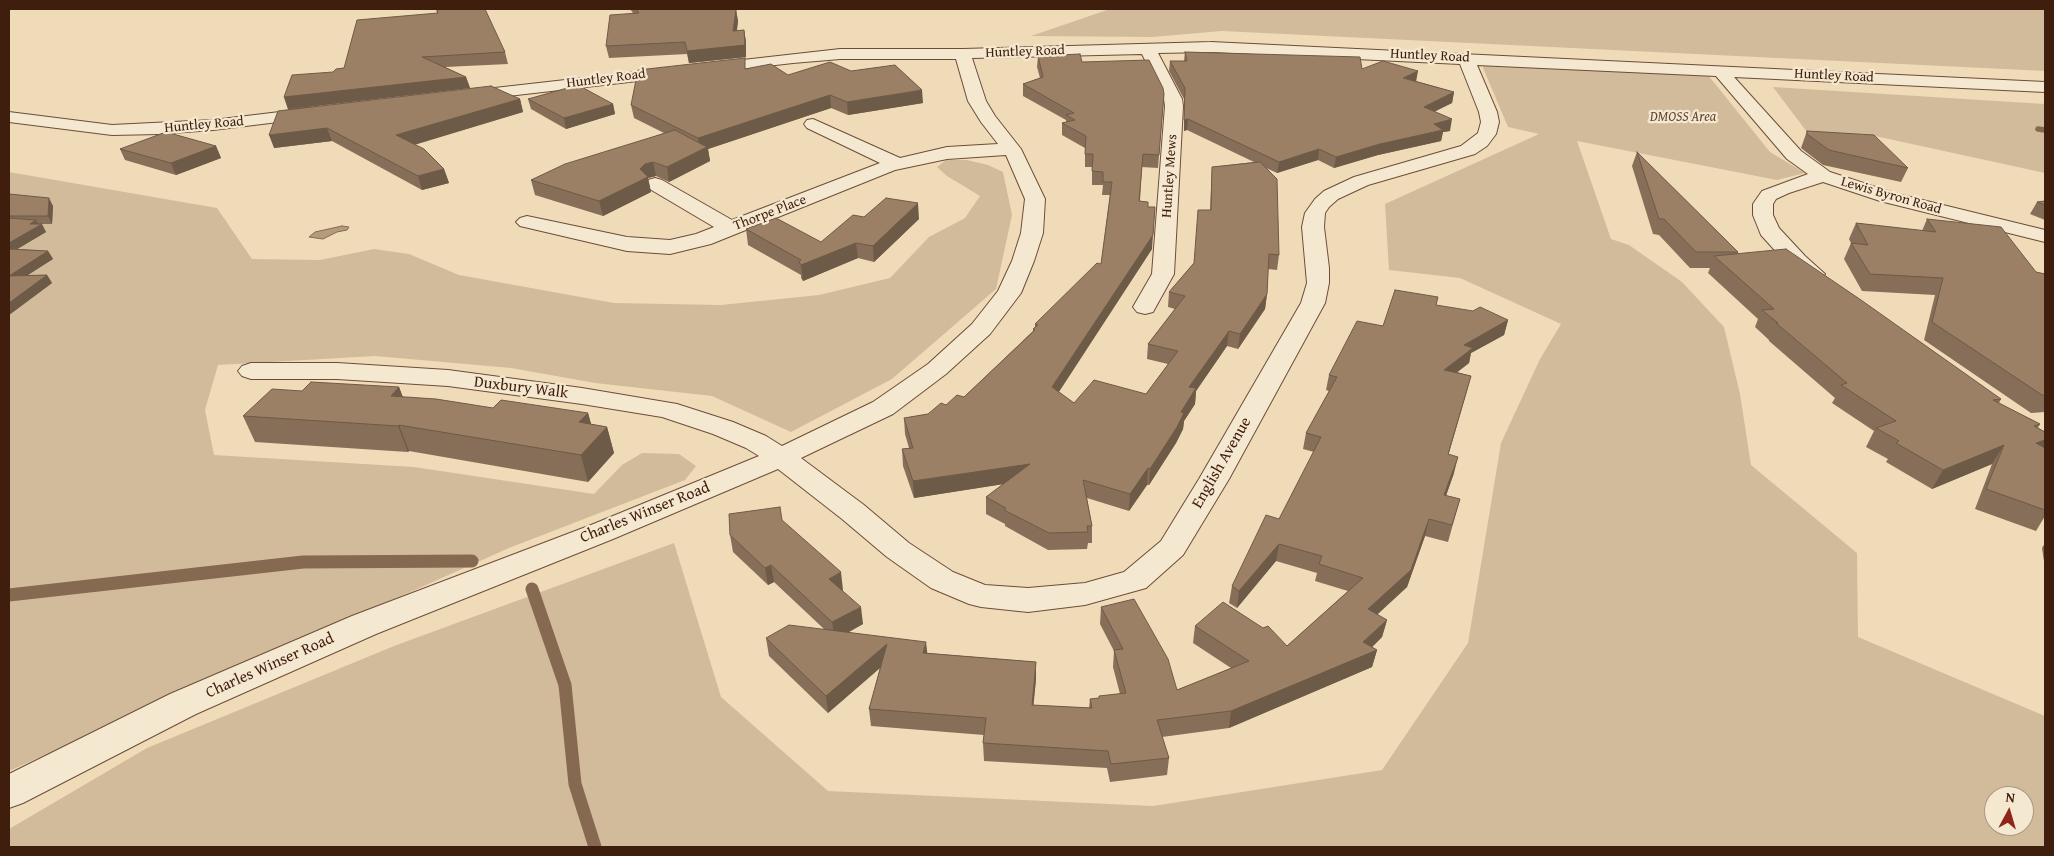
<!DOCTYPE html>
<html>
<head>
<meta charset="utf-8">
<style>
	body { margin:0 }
	#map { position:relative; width:2054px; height:856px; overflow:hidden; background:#f0dbb8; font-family:"Gentium Book Plus",serif }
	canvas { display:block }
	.frame { position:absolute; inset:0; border:10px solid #401e0e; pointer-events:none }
	.north { position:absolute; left:1984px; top:786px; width:50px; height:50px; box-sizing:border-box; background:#f5e8d1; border:1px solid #ad9783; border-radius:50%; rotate:6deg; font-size:14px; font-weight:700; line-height:20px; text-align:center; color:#401e0e }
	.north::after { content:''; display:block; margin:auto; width:18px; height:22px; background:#8f2418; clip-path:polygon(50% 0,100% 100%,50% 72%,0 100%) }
</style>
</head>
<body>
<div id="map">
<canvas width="2054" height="856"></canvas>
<div class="frame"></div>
<div class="north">N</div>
</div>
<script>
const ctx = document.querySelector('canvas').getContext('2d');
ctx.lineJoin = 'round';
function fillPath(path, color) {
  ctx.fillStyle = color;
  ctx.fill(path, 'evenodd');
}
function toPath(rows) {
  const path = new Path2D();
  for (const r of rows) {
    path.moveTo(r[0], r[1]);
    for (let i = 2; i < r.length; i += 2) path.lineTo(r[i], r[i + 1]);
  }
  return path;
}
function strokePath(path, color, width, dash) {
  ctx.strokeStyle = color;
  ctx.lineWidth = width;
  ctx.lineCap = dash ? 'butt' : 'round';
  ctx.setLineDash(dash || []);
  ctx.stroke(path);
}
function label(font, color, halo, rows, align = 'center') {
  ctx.font = font + ' "Gentium Book Plus",serif';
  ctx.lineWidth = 4.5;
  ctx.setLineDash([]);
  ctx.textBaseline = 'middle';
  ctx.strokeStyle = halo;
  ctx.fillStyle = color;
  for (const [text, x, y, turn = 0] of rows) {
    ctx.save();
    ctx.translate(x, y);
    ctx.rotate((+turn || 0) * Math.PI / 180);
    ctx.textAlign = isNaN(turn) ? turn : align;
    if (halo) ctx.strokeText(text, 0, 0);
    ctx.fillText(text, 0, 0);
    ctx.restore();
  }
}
fillPath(toPath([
	[1110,9,2045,9,2045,71,1222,31,1152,37,1031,36],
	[1481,63,1708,75,1770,152,1805,173,1777,180,1577,141,1611,239,1629,245,1682,282,1724,327,1740,394,1751,465,1857,553,1858,637,2045,716,2045,847,9,847,9,829,147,748,394,646,674,543,721,697,828,791,1153,806,1382,770,1468,643,1501,443,1540,359,1561,324,1460,278,1389,270,1385,204,1539,134,1508,127],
	[1994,796,2024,796,2024,826,1994,826],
	[1773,87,2045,104,2045,173,1875,136,1810,136],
	[946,160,967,160,988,165,1003,172,1012,215,996,289,892,379,791,432,712,396,595,383,511,368,375,356,218,365,205,410,214,455,414,467,594,494,622,465,642,453,679,454,696,466,685,480,509,548,9,771,9,172,217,208,252,259,320,260,374,249,409,254,459,275,614,303,721,305,819,295,890,278,929,237,965,218,980,196,947,176,937,167]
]), '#d2bb9b');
const water = toPath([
	[342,226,349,227,347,230,337,232,323,239,309,237,315,232,342,226]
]);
fillPath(water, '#b49b7e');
strokePath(water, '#866951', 1);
strokePath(toPath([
	[2038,129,2045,130]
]), '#866951', 5.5);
strokePath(toPath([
	[532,589,565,685,575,784,595,847],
	[9,595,303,562,472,561]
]), '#866951', 13);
const minor = toPath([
	[1211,42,2045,82,2045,92,1734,77,1801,151,1830,172,1894,193,2045,230,2045,242,1880,201,1823,182,1789,193,1776,199,1773,204,1773,215,1779,228,1805,256,1825,274,1822,279,1814,281,1806,279,1789,266,1761,235,1753,215,1753,204,1762,191,1808,174,1787,159,1716,76,1477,65,1497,112,1499,122,1496,134,1487,146,1475,154,1368,185,1338,199,1329,207,1325,213,1324,227,1329,268,1329,283,1325,303,1229,479,1183,555,1146,588,1085,605,1028,612,981,607,969,604,931,588,887,557,842,519,778,469,613,539,376,634,196,714,23,803,9,808,9,774,170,694,352,616,591,525,759,456,746,448,713,434,662,417,582,404,448,386,337,379,251,379,242,376,238,371,242,366,251,363,337,363,448,370,582,388,677,404,733,422,766,436,782,446,873,402,928,364,972,324,998,291,1012,261,1021,233,1025,199,1006,155,947,159,895,170,711,244,670,254,627,251,520,226,516,222,520,218,527,216,627,237,670,240,696,234,714,227,648,188,645,184,648,180,655,178,662,180,732,220,880,163,807,128,804,124,807,120,813,119,900,158,947,147,998,144,981,122,968,101,956,59,840,59,793,63,465,101,459,100,456,96,459,92,840,49,963,49,1211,42],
	[1211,52,1460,64,1479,112,1481,122,1478,133,1461,146,1354,177,1324,191,1315,199,1305,213,1302,227,1307,283,1301,303,1199,479,1161,541,1124,572,1085,583,1028,588,985,585,953,572,909,543,864,505,801,458,893,414,946,374,990,334,1021,293,1034,261,1043,233,1045,199,1021,149,995,116,986,101,972,58,1142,54,1164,99,1165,106,1152,274,1133,307,1137,312,1145,314,1153,312,1174,274,1183,106,1182,99,1158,53,1211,52],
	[313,108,319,109,322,113,319,117,213,130,159,134,112,135,9,122,9,112,112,125,213,120,313,108]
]);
strokePath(minor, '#6c4d38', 2);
fillPath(minor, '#f5e8d1');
fillPath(toPath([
	[436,9,505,52,508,64,445,67,466,77,470,88,309,107,520,99,523,112,415,144,444,169,449,183,422,190,332,141,274,148,288,109,284,97,333,72,344,68,437,13],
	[630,9,735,9,736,10,738,21,737,31,744,30,746,42,746,57,689,63,687,54,609,58,606,46,633,13],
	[1185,52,1362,69,1416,81,1454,92,1452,103,1434,111,1450,131,1443,132,1441,141,1378,155,1334,168,1318,160,1277,173,1266,168,1279,255,1277,270,1268,269,1267,294,1265,309,1238,349,1227,346,1196,391,1195,404,1184,421,1183,429,1176,443,1149,485,1147,485,1129,511,1087,498,1092,526,1092,543,1088,543,1087,549,1048,550,1005,526,1005,524,986,514,986,497,1003,484,914,498,903,466,902,449,909,448,905,434,904,418,928,414,946,405,964,397,1033,331,1033,329,1035,327,1035,324,1101,264,1110,195,1102,195,1103,185,1092,185,1092,167,1085,167,1085,148,1062,135,1062,123,1066,122,1066,120,1023,96,1023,84,1040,78,1037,67,1038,56,1082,62,1164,94,1158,168,1142,167,1140,201,1148,207,1152,249,1059,392,1074,403,1146,394,1168,364,1147,359,1148,344,1175,309,1168,307,1169,292,1194,263,1210,210,1212,167,1254,162,1187,130,1184,131,1184,99,1169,71,1170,61,1184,61],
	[746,69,788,75,923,103,848,115,831,108,708,149,710,161,669,182,656,176,648,178,651,192,603,216,535,195,531,180,664,133,634,118,631,105],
	[528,99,613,104,615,114,566,129,531,109],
	[1807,131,1908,168,1901,182,1823,165,1801,148],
	[216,146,221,158,176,175,125,160,120,149],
	[1637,152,1738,252,1738,254,2001,399,1999,403,2040,424,2038,428,2045,432,2045,516,2036,531,1975,509,1992,464,1932,489,1886,462,1888,459,1866,447,1874,431,1832,403,1835,398,1769,341,1769,340,1755,327,1758,319,1708,273,1710,268,1690,268,1659,235,1653,234,1632,166],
	[9,194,53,206,52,224,38,224,46,232,17,249,48,251,53,259,27,275,47,275,52,283,9,315],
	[2045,201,2045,220,2030,214,2037,202],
	[864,217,919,219,874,262,858,258,803,281,801,278,801,275,748,245,746,229,821,242],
	[1927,219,2036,272,2045,274,2045,412,2031,413,1924,340,1935,295,1862,291,1844,259,1851,243,1849,239,1856,223,1922,231],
	[1436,305,1508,320,1504,335,1471,353,1469,363,1457,372,1471,376,1448,454,1454,473,1446,496,1460,499,1448,542,1425,536,1407,587,1377,615,1387,620,1382,637,1372,647,1377,650,1372,667,1229,728,1162,737,1169,758,1167,775,1110,782,1107,768,984,761,983,743,984,735,871,726,869,709,880,668,828,713,769,656,766,638,824,629,774,582,768,585,733,552,730,535,782,521,843,590,842,590,863,624,848,632,927,653,1036,662,1036,679,1033,705,1089,708,1090,699,1099,698,1099,696,1120,694,1113,667,1114,651,1100,624,1101,607,1177,690,1231,668,1193,643,1195,626,1287,646,1348,591,1315,581,1317,573,1276,561,1237,608,1229,603,1232,586,1279,519,1314,452,1303,449,1306,433,1329,391,1326,390,1329,375,1383,326],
	[399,387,403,397,493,408,588,413,591,424,607,427,614,453,588,482,409,451,408,452,255,442,243,416,302,391],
	[2045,543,2045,568,2042,548]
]), '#866e58');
fillPath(toPath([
	[736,10,738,21,735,42,733,31],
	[744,30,746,42,746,57,689,63,687,51],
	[1418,71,1416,82,1403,78],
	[466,77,470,88,288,109,284,97],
	[922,90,923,103,848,115,847,102],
	[1454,92,1452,103,1422,118,1424,107],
	[830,95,831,108,708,149,710,161,669,182,667,167,700,150,698,138],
	[520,99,523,112,401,149,396,135],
	[613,104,615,114,566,129,564,118],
	[1188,119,1187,130,1184,131,1184,120],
	[1452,119,1450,131,1443,132,1441,141,1378,155,1334,168,1336,157,1434,124],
	[327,128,332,141,274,148,269,135],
	[216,146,221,158,176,175,171,163],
	[1319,149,1318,160,1277,173,1279,162],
	[653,162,656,176,648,178,651,192,603,216,599,201,640,169,645,164],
	[444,169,449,183,422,190,418,176],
	[49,198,53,206,52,224,48,216],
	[918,203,919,219,874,262,873,246],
	[1155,207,1152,249,1052,402,1052,387],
	[36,220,39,226,42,224,46,232,9,254,9,243,30,224],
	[856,243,858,258,803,281,801,265],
	[48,251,53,259,14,284,9,276],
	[47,275,52,283,9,315,9,303],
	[1267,294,1265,309,1238,349,1240,334],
	[1508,320,1504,335,1471,353,1469,363,1441,385,1444,370,1464,345],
	[1229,331,1227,346,1196,391,1195,404,1184,421,1183,429,1176,443,1149,485,1150,469,1181,412,1189,387],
	[1471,376,1467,391,1444,470,1448,454],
	[399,387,408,412,391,396],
	[588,413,595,438,579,422],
	[399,425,409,451,408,452,398,426],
	[607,427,614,453,588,482,581,455],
	[2045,440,2045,450,2036,443],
	[2004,445,1992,464,1932,489,1943,470],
	[1458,457,1454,473,1440,512,1444,495],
	[1030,464,1030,480,914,498,913,481],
	[1148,468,1147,485,1129,511,1130,494],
	[1429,519,1425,536,1407,587,1364,626,1368,609],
	[1279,544,1276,561,1237,608,1239,591],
	[771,565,774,582,768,585,765,568],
	[841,572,843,590,831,596,829,579],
	[861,607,863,624,835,640,832,622],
	[1387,620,1382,637,1364,655,1377,650,1372,667,1229,728,1231,711,1363,642],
	[926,642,928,659,923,653],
	[887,644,888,661,828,713,826,696],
	[1036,662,1036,679,1032,722,1032,705]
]), '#6d5a47');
const building = toPath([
	[437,9,485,9,505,52,422,57,466,77,284,97,292,75,333,72,336,69,344,68,357,20,438,13,437,9],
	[636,9,735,9,736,10,733,31,744,30,745,45,687,51,685,42,606,46,610,15,639,13,636,9],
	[1185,52,1360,57,1362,69,1383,61,1418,71,1403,78,1454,92,1424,107,1452,119,1434,124,1443,130,1380,144,1336,157,1319,149,1279,162,1188,119,1184,120,1185,88,1170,61,1187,61,1185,52],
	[1080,54,1082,62,1149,60,1163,88,1164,94,1159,155,1143,154,1139,201,1148,202,1148,207,1155,207,1153,235,1052,387,1074,403,1094,380,1146,394,1178,351,1148,344,1185,296,1169,292,1194,263,1198,210,1211,210,1212,167,1260,162,1277,179,1279,255,1269,254,1267,294,1240,334,1229,331,1189,387,1196,388,1181,412,1184,413,1177,427,1150,469,1148,468,1130,494,1083,480,1092,526,1087,526,1088,532,1049,533,1004,510,1006,508,986,497,1030,464,913,481,902,449,913,448,904,418,928,414,941,403,946,405,957,395,964,397,1035,330,1033,329,1038,325,1035,324,1097,263,1101,264,1112,182,1103,182,1103,172,1092,171,1093,154,1085,154,1086,136,1062,123,1075,120,1066,115,1074,113,1023,84,1043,77,1038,56,1080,54],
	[745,58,745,69,771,64,788,75,830,62,851,71,895,65,922,90,847,102,830,95,698,138,631,105,638,70,745,58],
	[578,85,613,104,564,118,528,99,578,85],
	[491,86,520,99,396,135,424,149,444,169,418,176,327,128,269,135,278,111,491,86],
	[675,130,707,147,667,167,653,162,645,164,640,169,648,177,599,201,531,180,565,164,675,130],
	[1807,131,1874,135,1908,168,1829,150,1807,134,1807,131],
	[166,132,216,146,171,163,120,149,166,132],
	[1637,152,1738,252,1696,252,1664,219,1659,219,1637,152],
	[9,194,49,198,48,216,9,216,9,194],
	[886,198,918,203,873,246,856,243,801,265,799,262,801,260,746,229,776,218,821,242,853,215,864,217,886,198],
	[2045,201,2045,205,2037,202,2045,201],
	[9,218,36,220,30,224,42,224,9,243,9,218],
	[1927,219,2001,227,2036,272,2045,274,2045,395,2042,395,1932,322,1943,278,1870,274,1851,243,1868,245,1856,223,1936,232,1927,219],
	[9,249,48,251,9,276,47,275,9,303,9,249],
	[1786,249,1861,300,2001,399,1993,400,2040,424,2034,426,2045,432,2045,440,2036,443,2045,448,2045,510,1986,489,2004,445,1943,470,1896,443,1899,441,1876,428,1896,421,1841,385,1847,383,1776,323,1778,323,1762,310,1774,309,1714,256,1786,249],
	[1395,290,1438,297,1436,305,1473,311,1480,307,1508,320,1464,345,1473,348,1444,370,1471,376,1448,454,1458,457,1444,495,1460,499,1452,525,1429,519,1411,570,1368,609,1387,620,1363,642,1377,650,1231,711,1157,720,1169,758,1111,764,1108,751,983,743,986,718,869,709,887,644,826,696,766,638,789,625,926,642,923,653,1036,662,1032,705,1092,708,1090,699,1099,698,1099,696,1126,693,1114,650,1123,649,1101,607,1134,599,1168,659,1177,690,1249,661,1195,626,1223,602,1263,628,1268,626,1287,646,1363,578,1319,564,1322,556,1279,544,1239,591,1232,586,1266,515,1279,519,1321,437,1306,433,1337,377,1329,375,1357,321,1383,326,1395,290],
	[311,382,399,387,391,396,436,399,493,408,501,400,588,413,579,422,607,427,581,455,399,425,398,426,243,416,272,389,302,391,311,382],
	[780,507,782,520,841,572,829,579,861,607,832,622,771,565,765,568,730,535,729,514,780,507]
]);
fillPath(building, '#9c8066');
strokePath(building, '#6d5a47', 1);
label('14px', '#401e0e', '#f5e8d1', [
	["Huntley Road",1025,52,-2],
	["Huntley Road",1430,56,3],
	["Huntley Road",1834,76,3],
	["Huntley Road",606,79,-7],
	["Huntley Road",204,125,-5],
	["Huntley Mews",1170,176,-86],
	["Lewis Byron Road",1891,196,16],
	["Thorpe Place",770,213,-21]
]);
label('italic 14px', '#644531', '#f5e8d1', [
	["DMOSS Area",1683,117]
]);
label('16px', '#401e0e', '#f5e8d1', [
	["Duxbury Walk",521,388,7],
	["English Avenue",1222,463,-60],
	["Charles Winser Road",645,513,-22],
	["Charles Winser Road",270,666,-24]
]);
</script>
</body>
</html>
